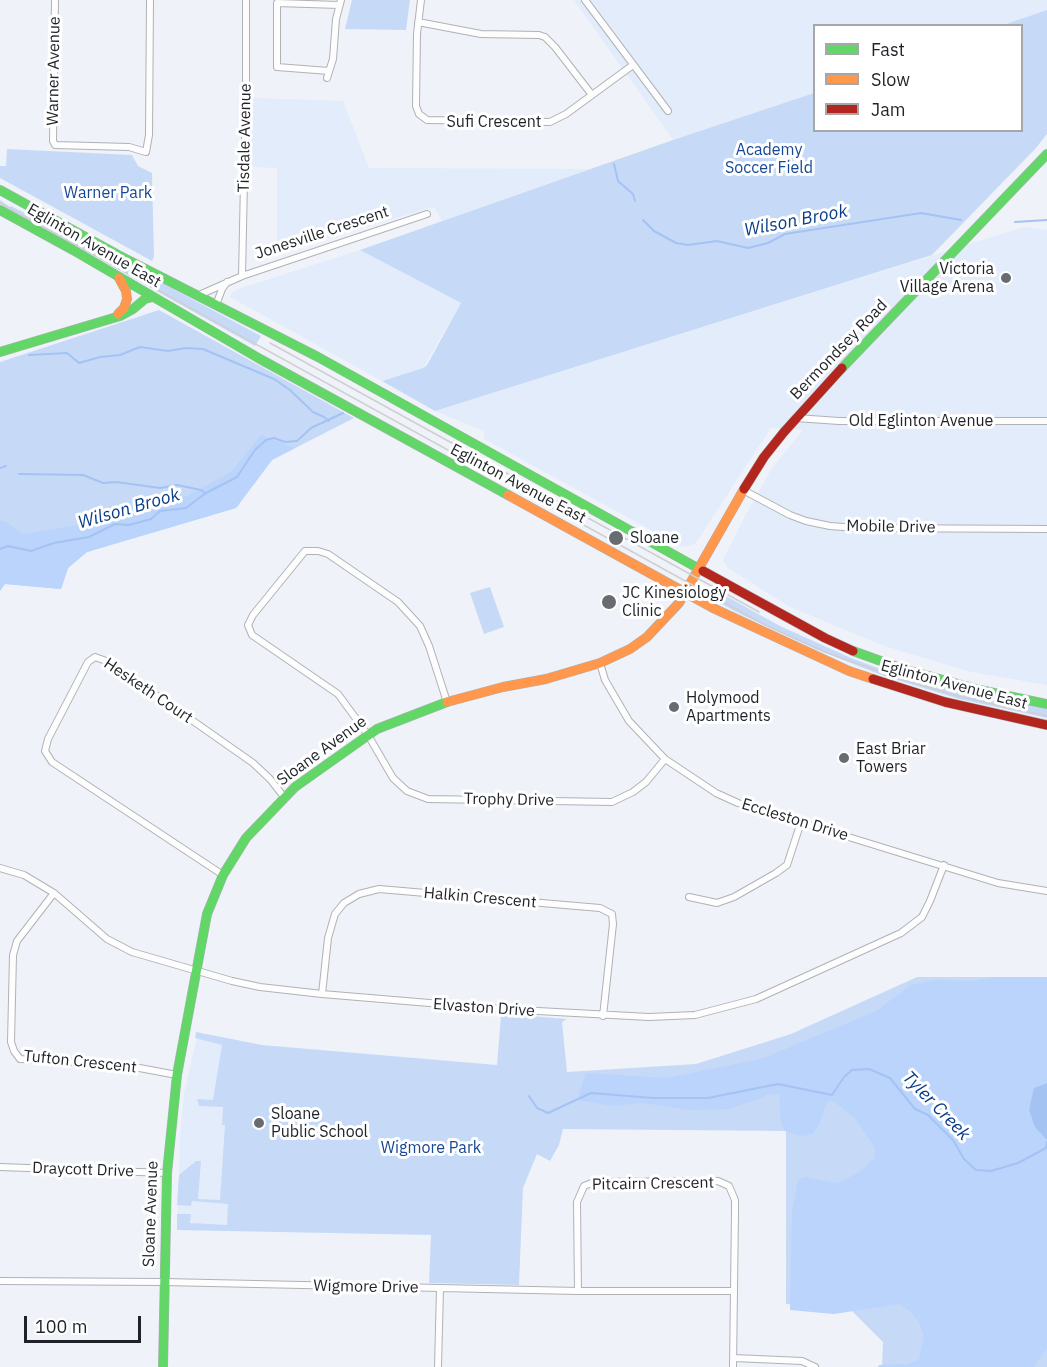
<!DOCTYPE html>
<html>
<head>
<meta charset="utf-8">
<style>
	body { margin:0 }
	#map { position:relative; width:1047px; height:1367px; overflow:hidden; background:#eff3f9; font-family:"IBM Plex Sans",sans-serif }
	canvas { display:block }
	.legend { position:absolute; left:813px; top:24px; width:210px; height:108px; box-sizing:border-box; background:#fff; border:2px solid #a5a7a9; margin:0; padding:8px 10px; list-style:none; font-size:18px; color:#1f2328 }
	.legend li { display:flex; align-items:center; gap:12px; height:30px }
	.legend b { width:30px; border:2px solid #a5a7a9 }
	.scale { position:absolute; left:24px; top:1316px; width:117px; height:27px; box-sizing:border-box; border:3px solid #1f2328; border-top:0; padding-left:8px; font-size:18px; line-height:21px; white-space:nowrap; color:#1f2328; -webkit-text-stroke:4px #fff; paint-order:stroke }
</style>
</head>
<body>
<div id="map">
<canvas width="1047" height="1367"></canvas>
<ul class="legend">
<li><b style="height:8px;background:#63d668"></b>Fast</li>
<li><b style="height:8px;background:#ff974d"></b>Slow</li>
<li><b style="height:8px;background:#b3261e"></b>Jam</li>
</ul>
<div class="scale">100 m</div>
</div>
<script>
const ctx = document.querySelector('canvas').getContext('2d');
ctx.lineJoin = 'round';
function fillPath(path, color) {
  ctx.fillStyle = color;
  ctx.fill(path, 'evenodd');
}
function toPath(rows) {
  const path = new Path2D();
  for (const r of rows) {
    path.moveTo(r[0], r[1]);
    for (let i = 2; i < r.length; i += 2) path.lineTo(r[i], r[i + 1]);
  }
  return path;
}
function strokePath(path, color, width, dash) {
  ctx.strokeStyle = color;
  ctx.lineWidth = width;
  ctx.lineCap = dash ? 'butt' : 'round';
  ctx.setLineDash(dash || []);
  ctx.stroke(path);
}
function label(font, color, halo, rows, align = 'center') {
  ctx.font = font + ' "IBM Plex Sans",sans-serif';
  ctx.lineWidth = 6;
  ctx.setLineDash([]);
  ctx.textBaseline = 'middle';
  ctx.strokeStyle = halo;
  ctx.fillStyle = color;
  for (const [text, x, y, turn = 0] of rows) {
    ctx.save();
    ctx.translate(x, y);
    ctx.rotate((+turn || 0) * Math.PI / 180);
    ctx.textAlign = isNaN(turn) ? turn : align;
    if (halo) ctx.strokeText(text, 0, 0);
    ctx.fillText(text, 0, 0);
    ctx.restore();
  }
}
fillPath(toPath([
	[574,0,1047,0,1047,10,1003,25,814,26,814,93,673,140],
	[253,98,343,101,369,168,590,169,442,221,434,207,277,253,277,168,251,167],
	[1024,227,1047,230,1047,685,971,672,884,646,790,607,728,568,723,560,750,507,772,468,803,430,771,428,695,544,682,547,484,439,484,431,435,411],
	[360,250,461,303,423,368,382,381,230,297,232,292,238,289],
	[198,1033,262,1045,336,1232,177,1230,180,1138,184,1093]
]), '#e3ecfb');
fillPath(toPath([
	[352,0,410,0,406,30,345,29],
	[1047,10,1047,134,1036,148,932,255,435,411,382,381,423,368,427,365,461,303,360,250,673,140,814,93,814,130,1022,130,1022,26,1003,25],
	[7,149,132,155,138,166,152,173,154,257,152,261,0,178,0,166,6,166],
	[0,200,10,207,11,206,27,214,29,212,261,336,255,346,0,204],
	[159,310,354,418,272,460,236,508,87,552,68,568,61,589,5,584,0,591,0,362],
	[490,587,504,627,484,634,470,593],
	[715,590,780,626,851,658,886,671,887,668,1047,708,1047,718,959,699,884,676,815,649,740,614,711,598],
	[917,977,1047,977,1047,1367,882,1367,883,1342,849,1308,786,1304,786,1131,563,1129,559,1145,550,1161,537,1154,523,1188,519,1285,429,1283,431,1235,177,1230,177,1214,191,1214,190,1223,227,1225,228,1204,192,1201,191,1206,177,1205,179,1175,196,1161,201,1161,198,1199,220,1200,225,1125,222,1125,223,1107,199,1106,197,1099,213,1100,222,1045,195,1038,196,1032,262,1045,497,1065,501,1016,507,1016,506,1014,567,1019,562,1022,567,1072,696,1064,791,1034]
]), '#c6daf8');
fillPath(toPath([
	[261,435,295,448,272,460,236,508,87,552,68,568,61,589,5,584,0,591,0,521,5,521,22,534,91,523,138,504,187,496,231,472],
	[993,977,1047,977,1047,1083,1034,1088,1035,1127,1047,1140,1047,1348,1034,1367,878,1367,879,1365,908,1364,919,1360,924,1336,919,1322,910,1311,899,1304,834,1314,790,1310,792,1212,798,1180,805,1177,838,1183,861,1171,874,1159,875,1148,856,1119,832,1100,826,1104,819,1125,812,1134,803,1136,785,1131,781,1123,779,1094,771,1094,730,1109,692,1110,642,1103,613,1106,577,1100,586,1073,667,1078,764,1058,876,1011,911,985,936,980,972,981]
]), '#bad4fb');
fillPath(toPath([
	[1047,1083,1047,1140,1035,1127,1029,1110,1034,1088]
]), '#a4c3f3');
strokePath(toPath([
	[614,164,618,181,633,194,635,201],
	[643,220,654,231,676,243,688,245,717,241,748,248,768,243,785,234,921,213,961,220],
	[1015,222,1047,220],
	[29,355,67,353,79,363,100,357,120,355,140,347,168,351,186,348,203,349,274,379,290,390,313,412,324,417,329,421],
	[0,468,6,466],
	[19,474,83,475,103,483,116,482,160,488,177,485,201,490,205,493],
	[0,549,8,546,31,551,54,543,89,537,115,524,129,525,151,519,160,511,186,508,206,493,237,477,255,450,266,440,274,438,285,442,297,441,311,428,343,413],
	[529,1096,537,1108,548,1113,591,1093,653,1098,708,1098,778,1084,832,1095,844,1077,852,1070,869,1069,890,1078,915,1109,928,1115,953,1140,964,1159,976,1170,991,1171,1018,1163,1046,1148,1047,1142]
]), '#a4c3f3', 2);
const street = toPath([
	[55,0,53,141,55,145,129,147,146,152,149,135,150,0],
	[421,0,417,34,416,106,419,114,427,120,550,122,566,114,633,65],
	[585,0,668,111],
	[418,22,481,34,539,35,545,37,555,47,592,95],
	[329,71,277,67,277,3,339,5],
	[327,78,333,59,336,19,341,0],
	[242,276,246,87,246,0],
	[197,296,242,276,427,214],
	[216,305,222,289,227,282],
	[796,418,839,421,1047,421],
	[743,490,790,515,806,521,830,526,858,528,1047,529],
	[600,663,605,680,629,721,665,759,716,793,738,803,998,883,1047,891],
	[447,702,429,646,420,626,398,602,328,554,318,551,305,551,253,615,248,625,252,635,338,694,368,735,393,778,407,791,428,799,612,802,633,792,646,782,665,759],
	[0,868,24,875,54,893,107,939,132,952,232,981,260,987,322,994,501,1009,649,1017,695,1015,756,999,901,933,922,917,930,901,944,865],
	[223,875,52,762,45,751,48,739,88,662,95,657,109,662,253,763,270,779,284,797],
	[54,893,17,941,13,955,11,1042,14,1051,20,1059,118,1064,177,1075],
	[689,897,717,903,734,897,776,873,787,865,801,822],
	[322,994,328,938,335,914,344,903,359,894,379,889,600,908,612,914,613,924,603,1016],
	[0,1167,167,1173],
	[0,1281,164,1282,578,1291,733,1291],
	[578,1291,577,1202,584,1186,594,1182,718,1181,729,1186,735,1200,735,1212,733,1367],
	[734,1358,802,1361,815,1367],
	[438,1367,440,1289]
]);
const fast = toPath([
	[0,190,118,255,318,357,703,571],
	[0,210,73,250,260,359,508,495],
	[0,352,120,316,133,309,145,299,153,297],
	[842,368,1047,154],
	[853,651,903,669,980,690,1047,704],
	[163,1367,167,1173,177,1075,207,914,223,875,246,838,295,787,377,729,447,702]
]);
const slow = toPath([
	[118,314,124,308,127,299,126,291,119,278],
	[508,495,715,609,849,671,873,679],
	[447,702,503,687,546,679,600,663,630,649,647,637,679,603,744,489]
]);
const jam = toPath([
	[744,489,764,457,784,432,842,368],
	[703,571,825,638,853,651],
	[873,679,945,702,1047,725]
]);
strokePath(street, '#afb2b7', 8);
strokePath(fast, '#afb2b7', 10);
strokePath(slow, '#afb2b7', 10);
strokePath(jam, '#afb2b7', 10);
strokePath(street, '#fdfdfe', 6);
strokePath(fast, '#63d668', 9);
strokePath(slow, '#ff974d', 9);
strokePath(jam, '#b3261e', 9);
strokePath(toPath([
	[0,203,765,625,825,652,898,678,961,697,1047,716],
	[270,343,759,612]
]), '#cfcfd1', 1.5);
for (const [x, y, r, color] of [
	[1006,278,6,"#686c71"],
	[616,538,8,"#686c71"],
	[609,602,8,"#686c71"],
	[674,707,6,"#686c71"],
	[844,758,6,"#686c71"],
	[259,1123,6,"#686c71"]
]) {
  const dot = new Path2D();
  dot.arc(x, y, r, 0, 2 * Math.PI);
  ctx.fillStyle = color;
  ctx.fill(dot);
  strokePath(dot, '#fff', 2);
}
label('16px', '#1f2328', '#fff', [
	["Warner Avenue",54,71,-89],
	["Sufi Crescent",494,122],
	["Tisdale Avenue",245,138,-89],
	["Jonesville Crescent",322,233,-18],
	["Eglinton Avenue East",94,246,30],
	["Bermondsey Road",839,350,-46],
	["Old Eglinton Avenue",921,421],
	["Eglinton Avenue East",518,484,28],
	["Mobile Drive",891,527,1],
	["Eglinton Avenue East",954,685,15],
	["Hesketh Court",148,691,34],
	["Sloane Avenue",322,751,-36],
	["Trophy Drive",509,800,1],
	["Eccleston Drive",795,820,17],
	["Halkin Crescent",480,898,5],
	["Elvaston Drive",484,1008,4],
	["Tufton Crescent",80,1062,6],
	["Draycott Drive",83,1170,2],
	["Pitcairn Crescent",653,1184,-1],
	["Sloane Avenue",151,1214,-88],
	["Wigmore Drive",366,1287,1]
]);
label('16px', '#164895', '#fff', [
	["Academy",769,150],
	["Soccer Field",769,168],
	["Warner Park",108,193],
	["Wigmore Park",431,1148]
]);
label('16px', '#1f2328', '#fff', [
	["Victoria",994,269,"right"],
	["Village Arena",994,287,"right"],
	["Sloane",630,538],
	["JC Kinesiology",622,593],
	["Clinic",622,611],
	["Holymood",686,698],
	["Apartments",686,716],
	["East Briar",856,749],
	["Towers",856,767],
	["Sloane",271,1114],
	["Public School",271,1132]
], 'left');
label('italic 18px', '#083c87', '#fff', [
	["Wilson Brook",796,221,-11],
	["Wilson Brook",129,509,-16],
	["Tyler Creek",936,1106,46]
]);
</script>
</body>
</html>
